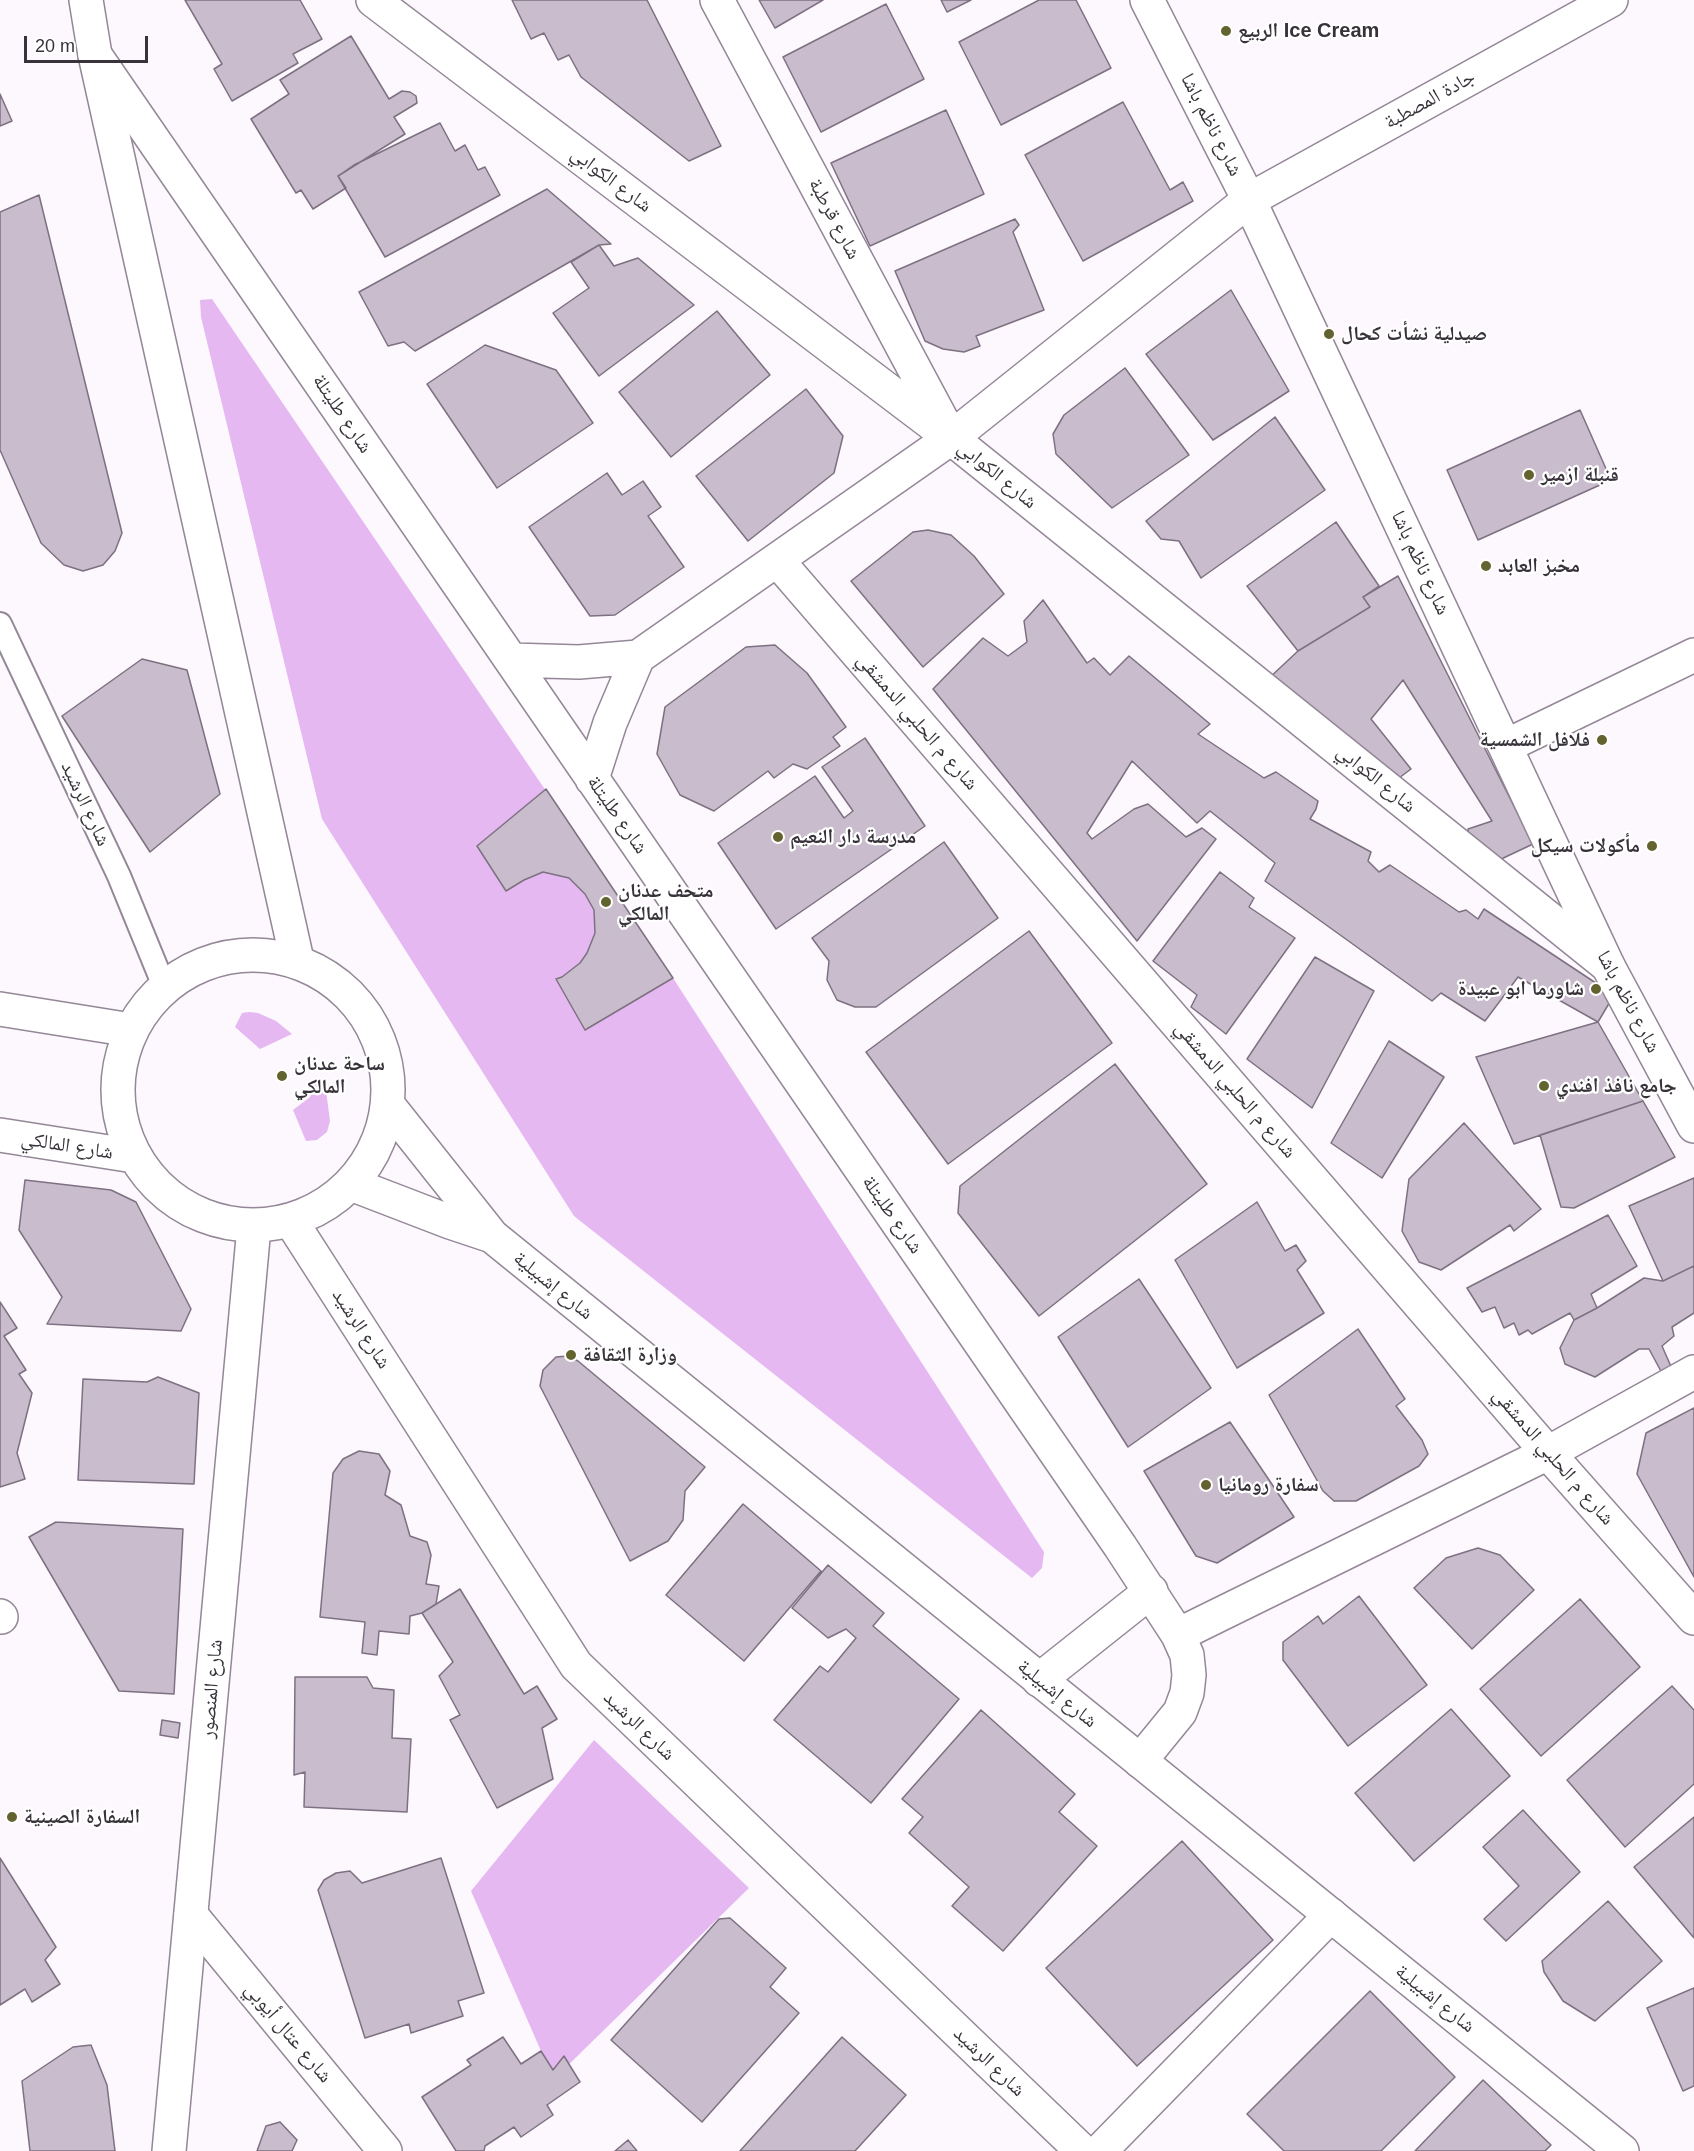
<!DOCTYPE html>
<html>
<head>
<meta charset="utf-8">
<style>
	body { margin:0 }
	#map { position:relative; width:1694px; height:2151px; overflow:hidden; background:#fdf7fe; font-family:Helvetica,sans-serif }
	canvas { display:block }
	.scale { position:absolute; left:24px; top:36px; width:124px; height:27px; box-sizing:border-box; border:3px solid #38333a; border-top:0; padding-left:8px; font-size:18px; line-height:21px; white-space:nowrap; color:#38333a; -webkit-text-stroke:4px #fff; paint-order:stroke }
</style>
</head>
<body>
<div id="map">
<canvas width="1694" height="2151"></canvas>
<div class="scale">20 m</div>
</div>
<script>
const ctx = document.querySelector('canvas').getContext('2d');
ctx.lineJoin = 'round';
function fillPath(path, color) {
  ctx.fillStyle = color;
  ctx.fill(path, 'evenodd');
}
function toPath(rows) {
  const path = new Path2D();
  for (const r of rows) {
    if (r.length === 3) {
      path.moveTo(r[0] + r[2], r[1]);
      path.arc(r[0], r[1], r[2], 0, 2 * Math.PI);
      continue;
    }
    path.moveTo(r[0], r[1]);
    for (let i = 2; i < r.length; i += 2) path.lineTo(r[i], r[i + 1]);
  }
  return path;
}
function strokePath(path, color, width, dash) {
  ctx.strokeStyle = color;
  ctx.lineWidth = width;
  ctx.lineCap = dash ? 'butt' : 'round';
  ctx.setLineDash(dash || []);
  ctx.stroke(path);
}
function label(font, color, halo, rows, align = 'center') {
  ctx.font = font + ' Helvetica,"Noto Naskh Arabic",sans-serif';
  ctx.lineWidth = 4.5;
  ctx.setLineDash([]);
  ctx.textBaseline = 'middle';
  ctx.strokeStyle = halo;
  ctx.fillStyle = color;
  for (const [text, x, y, turn = 0] of rows) {
    ctx.save();
    ctx.translate(x, y);
    ctx.rotate((+turn || 0) * Math.PI / 180);
    ctx.textAlign = isNaN(turn) ? turn : align;
    if (halo) ctx.strokeText(text, 0, 0);
    ctx.fillText(text, 0, 0);
    ctx.restore();
  }
}
fillPath(toPath([
	[212,299,673,978,1044,1552,1042,1568,1032,1578,574,1216,322,819,201,317,200,300],
	[249,1012,258,1013,276,1021,292,1034,260,1049,235,1027,242,1013],
	[322,1078,325,1083,330,1121,327,1132,317,1140,306,1141,293,1110,310,1097,316,1082],
	[594,1740,749,1888,556,2077,541,2051,471,1891]
]), '#e5b8f2');
const building = toPath([
	[185,0,300,0,322,39,293,54,298,63,232,101,214,69,222,64,185,0],
	[512,0,647,0,721,146,689,161,581,77,569,55,558,60,544,33,531,39,512,0],
	[759,0,823,0,775,28,759,0],
	[941,0,971,0,947,12,941,0],
	[1039,0,1076,0,1111,68,1001,125,959,42,1039,0],
	[886,4,924,79,821,132,783,57,886,4],
	[351,36,389,99,402,91,410,92,416,96,417,103,394,117,405,134,338,176,346,188,313,209,301,190,296,193,251,119,289,94,280,80,351,36],
	[0,94,12,121,0,126,0,94],
	[1123,102,1170,190,1183,182,1193,201,1083,261,1025,155,1123,102],
	[946,110,984,194,870,246,831,163,946,110],
	[440,123,455,151,465,145,478,170,485,167,500,195,385,257,338,176,354,165,440,123],
	[547,189,611,244,599,245,415,351,404,342,388,346,359,292,547,189],
	[39,195,122,533,115,551,103,565,83,571,64,565,41,543,0,450,0,212,39,195],
	[1015,219,1019,225,1013,232,1044,310,976,336,980,346,964,352,943,349,925,341,895,271,1015,219],
	[599,245,614,266,638,258,694,305,599,376,553,313,589,288,571,262,599,245],
	[1231,290,1289,391,1213,440,1146,354,1231,290],
	[717,311,770,375,671,457,619,392,717,311],
	[485,345,556,370,593,423,497,488,427,384,485,345],
	[1125,368,1189,455,1112,508,1056,454,1053,434,1064,415,1125,368],
	[806,389,843,436,834,473,748,541,696,476,806,389],
	[1580,410,1611,480,1478,540,1447,470,1580,410],
	[1275,417,1325,490,1201,578,1179,541,1161,539,1146,521,1275,417],
	[607,473,622,495,643,481,661,507,648,516,684,567,615,615,590,616,529,527,607,473],
	[1336,522,1379,586,1363,597,1370,607,1298,651,1247,586,1336,522],
	[928,530,951,535,974,556,1004,594,923,667,851,581,913,532,928,530],
	[1398,576,1533,844,1497,861,1470,844,1468,829,1492,821,1403,680,1371,719,1411,769,1391,784,1267,680,1298,651,1370,607,1363,597,1398,576],
	[1043,600,1087,663,1094,658,1110,675,1129,656,1210,724,1198,734,1264,778,1276,772,1318,801,1316,809,1310,819,1371,852,1368,861,1379,872,1390,865,1459,912,1466,910,1478,919,1484,909,1614,995,1598,1022,1518,977,1485,1021,1441,993,1432,1001,1265,881,1275,863,1210,811,1197,823,1132,761,1087,833,1092,839,1134,809,1148,804,1186,837,1202,828,1216,839,1137,941,933,689,983,638,1008,656,1027,642,1024,621,1043,600],
	[775,645,807,673,846,727,833,737,840,746,807,769,793,764,774,778,768,771,714,811,680,795,657,754,665,707,746,647,775,645],
	[142,659,187,670,220,794,150,852,62,716,142,659],
	[865,738,925,826,776,929,718,843,815,776,844,818,853,811,822,767,865,738],
	[546,789,673,978,585,1030,556,979,562,977,580,963,587,953,595,933,594,910,585,894,569,878,543,872,524,880,506,891,477,846,546,789],
	[944,842,998,918,876,1007,855,1007,837,1000,827,980,829,961,812,938,944,842],
	[1220,872,1254,898,1249,907,1295,938,1226,1034,1191,1007,1197,995,1153,961,1220,872],
	[1029,931,1112,1043,948,1164,866,1052,1029,931],
	[1315,957,1374,991,1312,1108,1247,1059,1315,957],
	[1598,1022,1643,1101,1514,1144,1476,1057,1598,1022],
	[1389,1041,1444,1077,1382,1178,1331,1143,1389,1041],
	[1115,1064,1207,1184,1039,1316,958,1213,960,1186,1115,1064],
	[1643,1101,1675,1157,1574,1208,1561,1207,1540,1135,1643,1101],
	[1464,1123,1541,1209,1514,1231,1510,1225,1441,1270,1419,1262,1402,1231,1409,1179,1464,1123],
	[1694,1178,1694,1266,1663,1281,1629,1206,1694,1178],
	[25,1180,111,1190,136,1202,191,1309,181,1331,47,1324,62,1297,19,1230,25,1180],
	[1257,1202,1285,1251,1296,1245,1306,1261,1297,1270,1324,1313,1237,1368,1175,1260,1257,1202],
	[1608,1215,1637,1266,1591,1294,1597,1308,1574,1320,1570,1313,1532,1334,1528,1330,1519,1335,1514,1323,1504,1328,1495,1307,1482,1312,1467,1288,1608,1215],
	[1694,1266,1694,1313,1672,1327,1674,1336,1662,1346,1673,1371,1663,1375,1649,1349,1639,1349,1595,1377,1565,1364,1560,1348,1574,1320,1597,1308,1644,1278,1663,1281,1694,1266],
	[1139,1279,1211,1388,1128,1447,1058,1337,1139,1279],
	[0,1302,17,1328,4,1336,26,1370,19,1374,32,1393,17,1453,25,1479,0,1487,0,1302],
	[1358,1329,1405,1399,1396,1406,1422,1440,1428,1454,1419,1466,1356,1501,1334,1501,1323,1491,1269,1395,1358,1329],
	[568,1356,578,1361,705,1467,685,1491,683,1520,668,1541,630,1561,540,1386,543,1370,556,1357,568,1356],
	[158,1377,199,1393,194,1484,78,1480,83,1379,147,1382,158,1377],
	[1694,1408,1694,1577,1637,1474,1646,1433,1694,1408],
	[1230,1422,1294,1517,1217,1563,1196,1556,1144,1471,1230,1422],
	[359,1451,379,1454,390,1471,385,1495,401,1505,410,1536,427,1542,431,1555,426,1584,439,1586,436,1604,422,1613,410,1616,409,1634,379,1631,377,1655,362,1653,365,1622,320,1617,333,1473,343,1459,359,1451],
	[743,1504,821,1571,744,1661,666,1595,743,1504],
	[56,1522,183,1529,174,1694,119,1691,29,1537,56,1522],
	[1478,1548,1500,1555,1534,1590,1472,1649,1414,1588,1446,1558,1478,1548],
	[828,1565,884,1613,873,1626,959,1699,871,1803,774,1720,820,1666,828,1672,856,1638,846,1629,828,1638,792,1608,828,1565],
	[460,1589,524,1694,537,1686,557,1719,542,1728,553,1779,497,1808,450,1720,460,1715,439,1676,453,1662,422,1613,460,1589],
	[1359,1596,1427,1685,1348,1746,1283,1660,1283,1642,1318,1616,1323,1624,1359,1596],
	[1580,1599,1640,1667,1541,1756,1480,1689,1580,1599],
	[295,1677,367,1677,373,1688,394,1690,392,1738,411,1739,407,1812,304,1807,305,1772,294,1775,295,1677],
	[1672,1686,1694,1710,1694,1784,1625,1847,1567,1780,1672,1686],
	[1451,1709,1510,1776,1414,1861,1355,1793,1451,1709],
	[981,1710,1075,1794,1059,1812,1097,1846,1003,1951,952,1906,969,1887,909,1833,923,1817,902,1799,981,1710],
	[162,1720,180,1723,178,1738,160,1735,162,1720],
	[1523,1810,1580,1872,1506,1941,1484,1919,1519,1886,1483,1847,1523,1810],
	[1694,1817,1694,1938,1634,1867,1694,1817],
	[1182,1841,1273,1940,1137,2066,1046,1968,1182,1841],
	[0,1858,56,1947,45,1960,60,1984,32,2002,25,1989,0,2005,0,1858],
	[441,1858,484,1993,458,2001,463,2016,411,2033,409,2024,365,2038,318,1890,324,1880,336,1873,350,1871,362,1883,441,1858],
	[1608,1901,1662,1961,1595,2021,1563,2001,1544,1972,1542,1961,1608,1901],
	[730,1918,786,1968,770,1987,799,2013,702,2122,611,2040,719,1919,730,1918],
	[1694,1988,1694,2086,1683,2091,1647,2008,1694,1988],
	[1370,1991,1455,2077,1381,2151,1284,2151,1247,2114,1370,1991],
	[503,2037,521,2064,541,2051,553,2070,564,2056,580,2082,547,2105,553,2115,521,2137,514,2127,485,2146,484,2151,456,2151,422,2097,471,2065,467,2060,503,2037],
	[842,2037,906,2095,855,2151,740,2151,842,2037],
	[91,2045,107,2085,115,2151,30,2151,22,2081,73,2047,91,2045],
	[1483,2080,1551,2145,1545,2151,1415,2151,1483,2080],
	[280,2122,297,2140,292,2151,257,2151,266,2126,280,2122],
	[628,2140,637,2151,615,2151,628,2140]
]);
fillPath(building, '#c9bccd');
strokePath(building, '#7d7181', 1.5);
const service = toPath([
	[0,624,119,876,164,986]
]);
const minor = toPath([
	[373,0,951,438,1608,966],
	[717,0,946,428],
	[95,55,1120,1546,1178,1635,1187,1655,1189,1675,1187,1693,1180,1712,1140,1761],
	[777,560,1548,1453,1694,1618],
	[511,660,579,662,638,657,951,438,1249,200,1611,0],
	[1506,746,1694,655],
	[592,779,610,723,638,657],
	[0,1616,1,1617],
	[1178,1635,1548,1453,1694,1372],
	[1039,1680,1151,1591],
	[191,1915,385,2151],
	[1100,2151,1331,1915]
]);
const secondary = toPath([
	[86,0,95,55,297,960],
	[253,1090,135],
	[0,1009,131,1030],
	[388,1105,492,1236,1622,2151],
	[0,1135,134,1156],
	[351,1184,450,1222,492,1236],
	[291,1221,576,1665,1082,2151],
	[169,2151,254,1227]
]);
const primary = toPath([
	[1147,0,1249,200,1608,966,1694,1126]
]);
strokePath(service, '#948797', 26);
strokePath(minor, '#948797', 36);
strokePath(secondary, '#948797', 36);
strokePath(primary, '#948797', 36);
strokePath(service, '#fff', 22);
strokePath(minor, '#fff', 33);
strokePath(secondary, '#fff', 33);
strokePath(primary, '#fff', 33);
for (const [x, y, r, color] of [
	[1226,31,6,"#636330"],
	[1329,334,6,"#636330"],
	[1529,475,6,"#636330"],
	[1486,566,6,"#636330"],
	[1602,740,6,"#636330"],
	[778,837,6,"#636330"],
	[1652,846,6,"#636330"],
	[606,902,6,"#636330"],
	[1596,989,6,"#636330"],
	[282,1076,6,"#636330"],
	[1544,1086,6,"#636330"],
	[571,1355,6,"#636330"],
	[1206,1485,6,"#636330"],
	[12,1817,6,"#636330"]
]) {
  const dot = new Path2D();
  dot.arc(x, y, r, 0, 2 * Math.PI);
  ctx.fillStyle = color;
  ctx.fill(dot);
  strokePath(dot, '#fff', 2);
}
label('bold 20px', '#38333a', '#fff', [
	["الربيع Ice Cream",1238,31],
	["صيدلية نشأت كحال",1341,334],
	["قنبلة ازمير",1541,475],
	["مخبز العابد",1498,566],
	["فلافل الشمسية",1590,740,"right"],
	["مدرسة دار النعيم",790,837],
	["مأكولات سيكل",1640,846,"right"],
	["متحف عدنان",618,891],
	["المالكي",618,914],
	["شاورما ابو عبيدة",1584,989,"right"],
	["ساحة عدنان",294,1064],
	["المالكي",294,1087],
	["جامع نافذ افندي",1556,1086],
	["وزارة الثقافة",583,1355],
	["سفارة رومانيا",1218,1485],
	["السفارة الصينية",24,1817]
], 'left');
label('20px', '#38333a', '#fff', [
	["جادة المصطبة",1430,100,-29],
	["شارع ناظم باشا",1211,125,63],
	["شارع الكوابي",611,180,37],
	["شارع قرطبة",834,219,62],
	["شارع طليتلة",342,414,56],
	["شارع الكوابي",997,475,39],
	["شارع ناظم باشا",1420,563,65],
	["شارع م الحلبي الدمشقي",917,722,49],
	["شارع الكوابي",1376,779,39],
	["شارع الرشيد",85,804,65],
	["شارع طليتلة",617,815,55],
	["شارع ناظم باشا",1628,1002,62],
	["شارع م الحلبي الدمشقي",1235,1090,49],
	["شارع المالكي",67,1146,9],
	["شارع طليتلة",892,1215,55],
	["شارع إشبيلية",553,1286,39],
	["شارع الرشيد",361,1329,57],
	["شارع م الحلبي الدمشقي",1553,1457,49],
	["شارع المنصور",212,1689,-85],
	["شارع إشبيلية",1057,1694,39],
	["شارع الرشيد",639,1726,44],
	["شارع إشبيلية",1435,1999,39],
	["شارع عتال أيوبي",288,2033,50],
	["شارع الرشيد",989,2062,44]
]);
</script>
</body>
</html>
